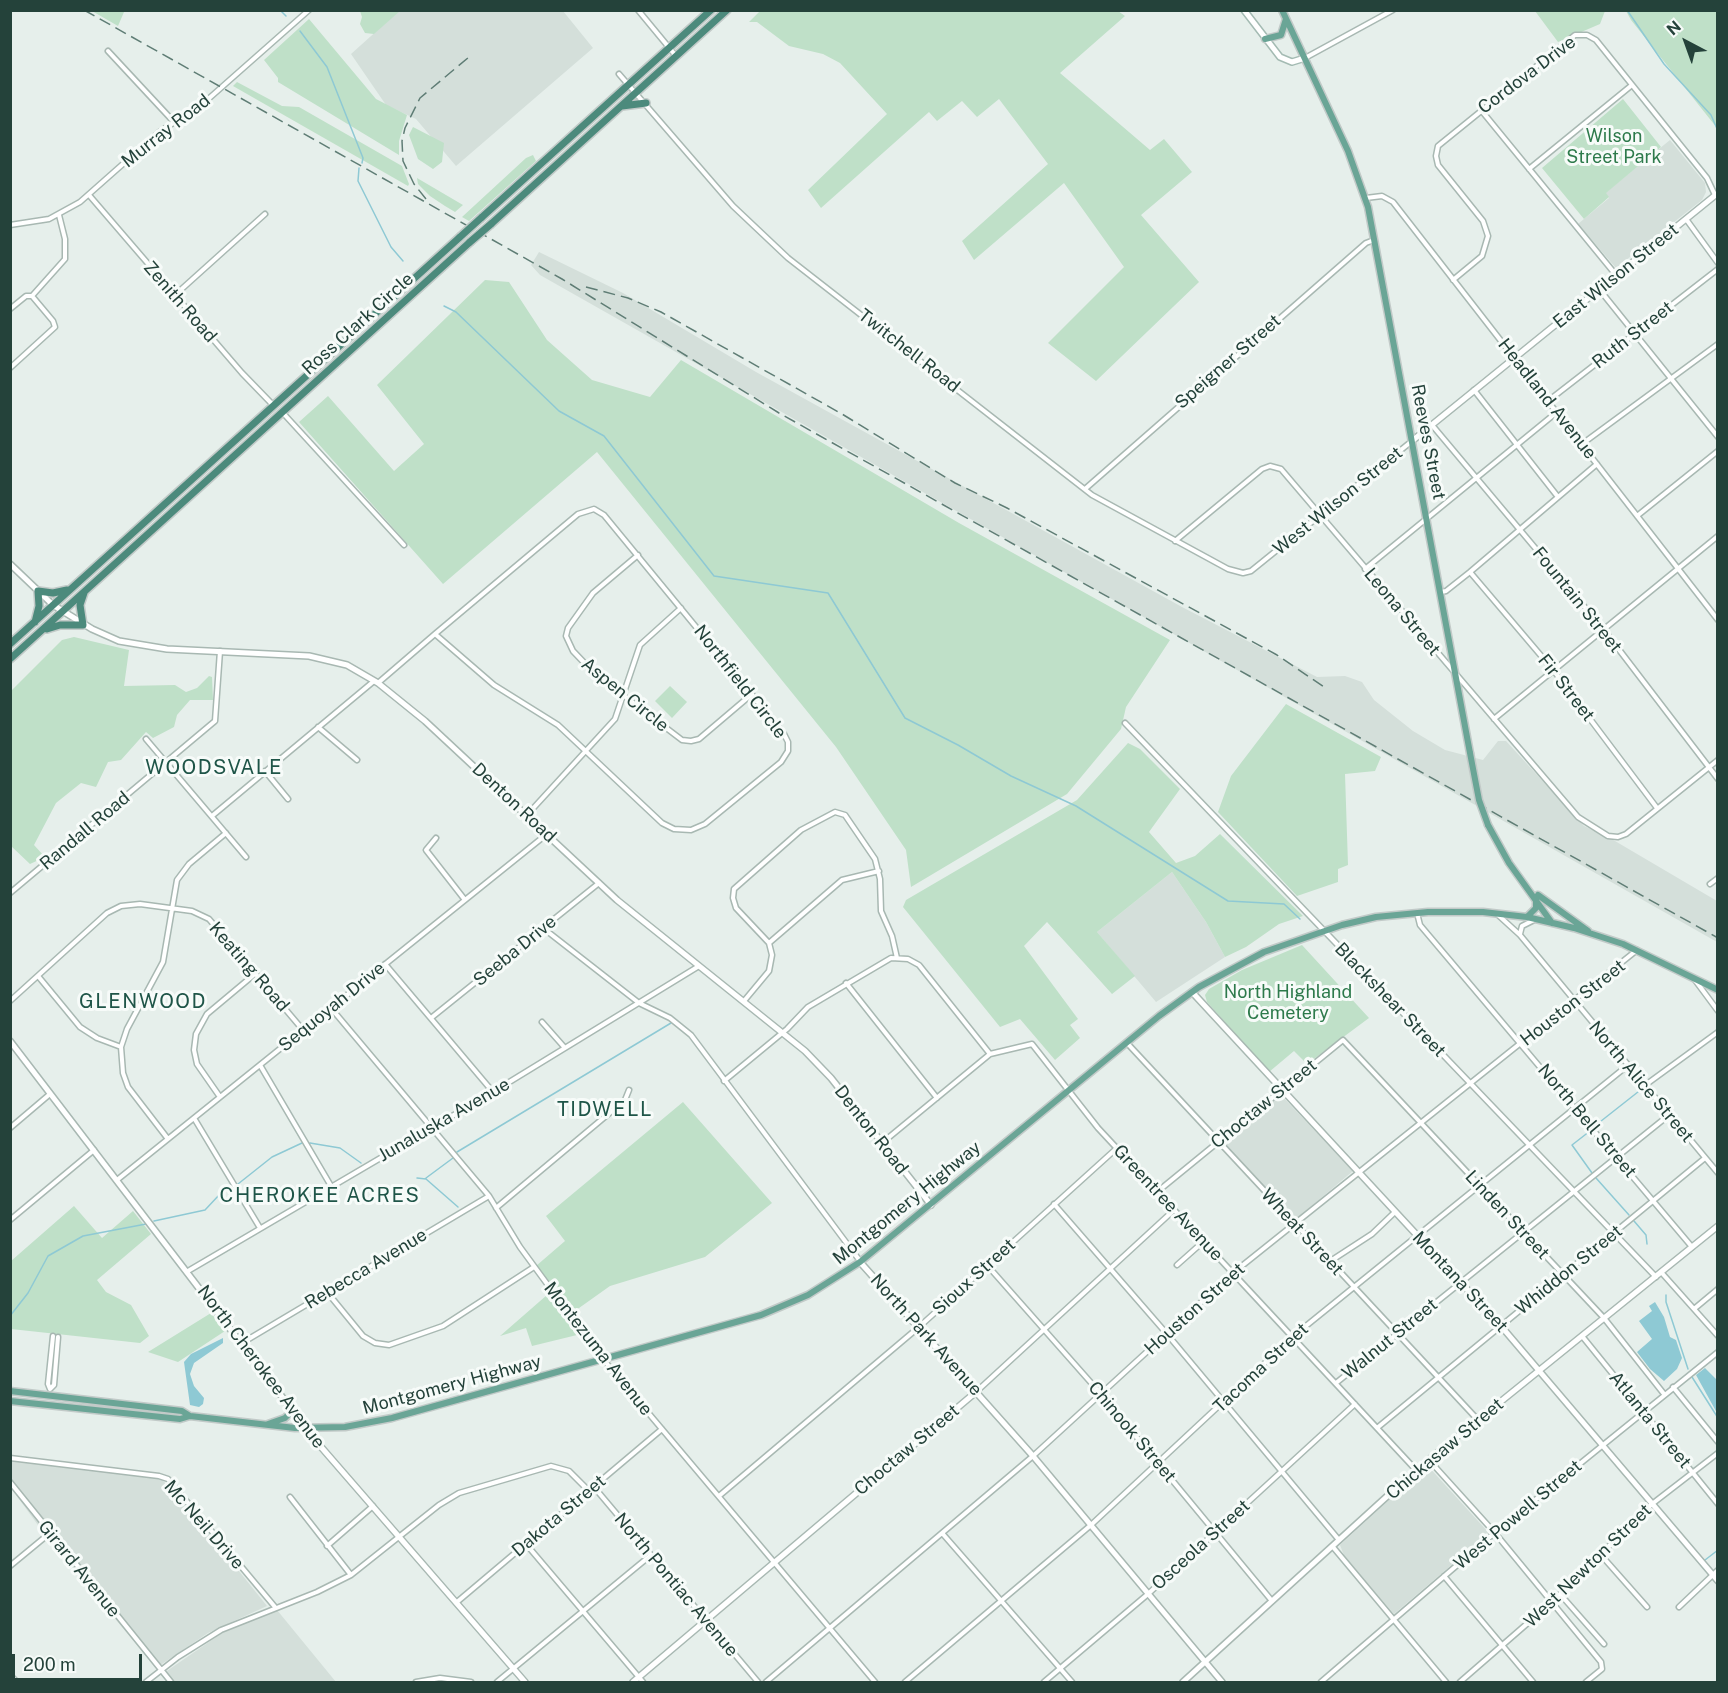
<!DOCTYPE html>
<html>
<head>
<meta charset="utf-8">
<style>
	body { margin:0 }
	#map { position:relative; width:1728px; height:1693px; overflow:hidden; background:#e6efeb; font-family:"Public Sans",sans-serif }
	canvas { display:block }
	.frame { position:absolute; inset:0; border:12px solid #24423a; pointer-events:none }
	.north { position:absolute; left:1656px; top:12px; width:60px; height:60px; -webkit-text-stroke:4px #f7fbf9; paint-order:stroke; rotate:319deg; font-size:16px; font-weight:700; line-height:24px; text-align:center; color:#24423a }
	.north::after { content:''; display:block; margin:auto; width:21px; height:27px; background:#24423a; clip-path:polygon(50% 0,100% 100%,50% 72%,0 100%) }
	.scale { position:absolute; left:12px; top:1654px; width:130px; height:27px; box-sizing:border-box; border:3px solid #24423a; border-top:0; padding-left:8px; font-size:18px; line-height:21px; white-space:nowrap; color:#24423a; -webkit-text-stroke:4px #f7fbf9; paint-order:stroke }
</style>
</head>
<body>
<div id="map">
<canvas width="1728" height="1693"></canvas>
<div class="frame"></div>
<div class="north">N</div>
<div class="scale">200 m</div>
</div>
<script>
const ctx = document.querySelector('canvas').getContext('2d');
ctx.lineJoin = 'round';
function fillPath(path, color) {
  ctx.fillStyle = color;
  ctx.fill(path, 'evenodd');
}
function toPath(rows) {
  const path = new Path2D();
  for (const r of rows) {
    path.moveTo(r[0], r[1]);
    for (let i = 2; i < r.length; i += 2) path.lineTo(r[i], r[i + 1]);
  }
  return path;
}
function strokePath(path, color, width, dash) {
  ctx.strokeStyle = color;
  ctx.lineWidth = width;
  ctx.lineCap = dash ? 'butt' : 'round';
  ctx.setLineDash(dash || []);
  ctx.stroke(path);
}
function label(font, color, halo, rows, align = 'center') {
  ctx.font = font + ' "Public Sans",sans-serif';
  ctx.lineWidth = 6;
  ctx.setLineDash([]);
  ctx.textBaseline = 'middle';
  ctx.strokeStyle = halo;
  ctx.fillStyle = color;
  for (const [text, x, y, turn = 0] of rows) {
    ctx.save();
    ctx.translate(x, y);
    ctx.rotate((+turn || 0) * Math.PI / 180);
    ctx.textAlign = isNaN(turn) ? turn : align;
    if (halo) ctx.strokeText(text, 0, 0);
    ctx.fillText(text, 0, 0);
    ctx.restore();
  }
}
fillPath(toPath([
	[400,10,563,11,593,48,456,166,416,119,386,105,351,54],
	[1670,140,1705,183,1706,192,1702,200,1616,268,1578,224,1609,198,1605,193],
	[539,252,623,293,756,372,1182,607,1317,677,1345,676,1362,682,1374,700,1413,731,1445,750,1483,760,1498,741,1506,741,1584,826,1615,841,1717,901,1717,942,540,275,531,265],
	[1172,872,1206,922,1225,957,1156,1002,1097,932],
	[1280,1094,1353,1171,1295,1220,1222,1142],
	[10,1460,161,1479,178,1495,267,1606,208,1633,156,1668,43,1532,11,1488],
	[1427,1465,1489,1533,1394,1614,1345,1558,1340,1545],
	[277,1610,336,1682,167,1682,161,1675,222,1633]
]), '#d4dfda');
fillPath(toPath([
	[761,10,1118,11,1125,16,1060,73,1150,150,1164,139,1192,172,1141,215,1199,282,1096,381,1048,343,1124,267,1064,183,974,260,962,241,1048,164,999,99,977,117,962,101,937,121,929,112,821,208,808,190,887,114,840,63,823,54,789,46,757,22,749,22],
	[92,11,120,11,124,12,118,26],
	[360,11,400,11,374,34,365,33,360,24,362,17],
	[1535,11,1605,11,1600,24,1558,42],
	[1626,11,1717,11,1717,128,1631,20],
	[309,19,376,99,407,115,399,141,399,155,278,82,278,78,264,60],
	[237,82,282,106,299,107,402,166,409,184,408,186,233,86],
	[1623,99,1661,147,1606,193,1609,197,1584,219,1542,168],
	[413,127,444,143,442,162,433,169,418,159,409,135],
	[533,155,536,161,469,221,462,217,526,158],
	[417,178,463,205,455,212,445,206,430,196,418,184],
	[485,280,509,282,547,340,592,380,650,397,681,360,959,523,1170,640,1126,707,1121,729,1067,794,911,887,906,850,836,747,597,452,443,584,299,422,328,396,394,471,424,444,377,385],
	[74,637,129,650,124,686,175,685,186,692,197,688,209,676,212,677,213,700,190,700,177,715,174,727,153,738,146,732,121,760,108,762,96,787,81,783,56,803,34,845,45,857,30,864,11,846,11,691,62,640],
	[670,686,687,702,672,718,655,701],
	[1286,704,1381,757,1375,771,1345,774,1348,865,1338,869,1338,882,1297,896,1218,812,1231,776],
	[1128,743,1140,749,1180,789,1149,832,1176,863,1195,856,1220,834,1303,916,1279,924,1246,947,1225,957,1206,922,1172,872,1097,932,1135,976,1112,994,1047,922,1024,946,1078,1019,1070,1025,1080,1038,1055,1060,1020,1019,1000,1027,903,907,906,900,1077,800],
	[1302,945,1369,1018,1307,1064,1294,1051,1269,1072,1207,1002,1205,995,1209,989,1242,970],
	[683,1102,772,1203,705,1257,610,1286,572,1313,536,1266,565,1241,546,1216],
	[74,1206,102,1238,133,1211,151,1234,97,1280,106,1292,131,1305,149,1336,140,1343,11,1329,11,1261],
	[547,1295,577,1335,532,1346,526,1328,500,1336],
	[211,1313,225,1331,178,1362,148,1352]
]), '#bfe0c8');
fillPath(toPath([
	[1655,1302,1664,1317,1670,1337,1676,1340,1682,1358,1677,1369,1664,1381,1650,1369,1637,1352,1652,1339,1639,1321,1652,1311,1649,1306],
	[223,1338,223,1343,194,1363,190,1374,194,1386,204,1398,203,1404,199,1407,190,1405,184,1362,191,1354],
	[1705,1368,1717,1380,1717,1413,1696,1375]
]), '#8ec9d4');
strokePath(toPath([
	[280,10,286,16],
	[1627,10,1664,64,1711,115,1718,131],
	[300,31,327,67,363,158,362,163],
	[359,168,358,181,391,247,403,261],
	[444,306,456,312,559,411,604,436,714,576,828,593,905,718,958,745,1011,776,1076,806,1228,901,1284,904,1300,919],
	[1596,1125,1643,1088],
	[1590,1131,1572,1145,1592,1173],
	[310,1143,340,1148,361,1163],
	[457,1152,671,1023],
	[417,1178,426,1179,458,1207],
	[426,1178,453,1158],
	[1596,1178,1629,1215],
	[238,1184,272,1157,302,1143],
	[154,1221,205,1210,220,1194,231,1187],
	[1634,1221,1646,1235,1647,1244],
	[1666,1295,1666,1302,1688,1369],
	[10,1316,28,1293,48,1256,83,1236,146,1224],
	[1692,1377,1718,1418],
	[1705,1560,1718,1550]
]), '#8ec9d4', 1.5);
const minor = toPath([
	[638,10,676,56],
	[108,51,174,122],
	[1305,58,1393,10],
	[619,74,733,206,788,258,1092,495,1228,569,1243,573,1251,571,1412,441],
	[1481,110,1616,275],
	[1529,169,1632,85],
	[89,195,242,373,273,405],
	[1366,198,1382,196,1393,202,1718,620],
	[1686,219,1718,263],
	[10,225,49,219,80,202,158,133,206,101,309,10],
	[1453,280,1482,256,1488,236,1483,221,1438,165,1436,156,1438,146,1575,35,1587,35,1596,40,1707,178,1715,195],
	[1599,289,1718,437],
	[175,295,265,214],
	[32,296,65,259,65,239,59,215],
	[10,309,26,296,32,296,53,321,55,327,10,368],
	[1474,390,1558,497],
	[1548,401,1718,269],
	[283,413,404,545],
	[1432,425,1604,630,1718,779],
	[1582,444,1718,344],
	[1085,489,1366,243,1374,240],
	[1637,516,1718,451],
	[1175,541,1262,469,1270,466,1281,469,1578,817,1608,836,1618,837,1626,834,1718,760],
	[638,555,593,593,568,628,566,636,573,651,594,673,682,740,691,741,699,739,752,694],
	[1365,569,1557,412],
	[1470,572,1554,671,1657,808],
	[1441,592,1446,591,1470,572,1597,464],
	[378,683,435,634,578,514,594,509,604,515,784,734,788,742,788,751,781,762,705,824,691,830,674,829,662,823,558,725,494,685,435,634],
	[1494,719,1718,536],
	[1125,723,1656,1277],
	[318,727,357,760],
	[146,739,246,857],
	[265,771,288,799],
	[527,815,615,719,640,645,681,608],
	[212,816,374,681],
	[436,838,426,850,465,900],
	[1710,884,1718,878],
	[10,893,215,721,220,651],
	[1417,913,1420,925,1692,1247],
	[1497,914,1520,935,1718,1173],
	[543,928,639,1003,670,1018,691,1035,860,1261],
	[1520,934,1522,926,1534,920],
	[769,943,842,880,879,871],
	[385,964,493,1092],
	[38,976,80,1027,97,1038,121,1047],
	[1695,980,1718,1011],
	[846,983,937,1098],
	[10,1001,107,913,121,906,140,904,192,911,209,919,303,1030],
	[744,1001,769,971,772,955,769,943,736,908,733,898,734,889,801,830,835,812,845,815,875,859,880,879,881,911,892,936,897,958],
	[331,1008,489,1196,520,1247,597,1352,875,1682],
	[431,1018,599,883],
	[542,1022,565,1048],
	[1127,1043,1478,1420],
	[260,1065,331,1186],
	[724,1081,787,1029,808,1007,891,958,908,959,919,965,990,1054],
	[1644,1086,1718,1032],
	[220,1097,197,1064,194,1050,196,1034,207,1014,256,973],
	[194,1118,260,1228],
	[10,1128,50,1094],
	[168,1139,128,1087,123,1073,121,1047,127,1029,163,962,177,880,189,864,226,833],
	[882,1143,990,1054,1032,1044,1098,1128,1416,1470],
	[117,1180,547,834],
	[1157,1192,1343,1040,1604,1318,1664,1394],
	[1054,1204,1167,1334,1339,1540],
	[496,1208,625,1100,629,1090],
	[10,1220,94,1150],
	[1329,1262,1372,1234,1395,1212],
	[987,1265,1101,1394,1272,1601],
	[1177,1265,1204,1241],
	[188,1271,493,1092,699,966],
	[1661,1272,1718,1336],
	[327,1292,363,1336,375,1343,389,1345,443,1326,534,1267],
	[1694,1309,1718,1289],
	[53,1336,48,1384,50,1389,54,1385,58,1337],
	[1582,1336,1718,1504],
	[242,1343,489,1196],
	[1336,1383,1669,1115],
	[1673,1387,1718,1442],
	[976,1392,1174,1210],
	[1377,1428,1705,1158],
	[10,1458,159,1476,168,1479,275,1607],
	[1429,1460,1495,1533,1601,1662,1602,1669,1586,1682],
	[10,1482,171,1682],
	[594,1487,758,1682],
	[719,1496,919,1327,1117,1148],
	[290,1497,351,1575],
	[942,1533,1072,1682],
	[526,1544,643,1682],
	[327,1546,373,1506],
	[1333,1547,1446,1682],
	[1601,1555,1647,1607],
	[10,1566,50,1533],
	[1444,1576,1533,1682],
	[1560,1594,1604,1644],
	[457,1602,662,1429],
	[1679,1607,1718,1570],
	[10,1675,17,1682],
	[146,1682,178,1657,221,1630,317,1592,351,1575,439,1505,459,1493,551,1466,569,1471,589,1491],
	[416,1682,440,1678,471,1682],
	[497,1682,651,1555],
	[766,1682,1033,1456,1233,1273,1637,950],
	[905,1682,1091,1525,1296,1334,1627,1066],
	[1044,1682,1148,1594,1355,1404],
	[1321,1682,1498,1530,1718,1352],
	[1460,1682,1552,1602,1652,1504,1718,1453]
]);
const tertiary = toPath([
	[1412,441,1718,193],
	[10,564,53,605,92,629,119,641,167,649,309,656,347,665,378,683,425,721,617,900,805,1051,831,1078,931,1205],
	[1192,992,1501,1326,1718,1581],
	[10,1041,315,1440,525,1682],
	[860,1262,1033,1456,1222,1682],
	[633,1682,976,1392],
	[1183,1682,1416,1470,1718,1226]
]);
const secondary = toPath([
	[1244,10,1280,57,1292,62,1305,58]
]);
const primary = toPath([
	[1282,10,1348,151,1368,207,1470,753],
	[1265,39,1281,35,1286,19],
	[1488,825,1509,863,1552,923],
	[1538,895,1588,931],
	[1527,917,1536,908,1536,898],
	[10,1391,182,1411,190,1416],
	[10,1401,180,1419,190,1416,295,1428,345,1427,392,1418,761,1315,808,1295,860,1262,1159,1016,1199,987,1264,952,1342,925,1376,917,1428,912,1483,912,1527,917,1574,928,1623,944,1718,990],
	[268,1424,285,1418,289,1414,289,1404]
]);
const trunk = toPath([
	[622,106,646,103],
	[481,218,711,10],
	[491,224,727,10],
	[35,622,39,606,38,591,53,593,67,590],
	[47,629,60,625,83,625,80,605,84,593],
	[10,644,460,237],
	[10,659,470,242]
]);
strokePath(minor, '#a8b8b2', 7);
strokePath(tertiary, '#a8b8b2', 8);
strokePath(secondary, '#a4bbb3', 8);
strokePath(primary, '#c2cac8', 9);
strokePath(trunk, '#c2cac8', 10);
strokePath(minor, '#fff', 4);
strokePath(tertiary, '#fff', 5);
strokePath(secondary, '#fff', 5);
strokePath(primary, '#6aa596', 6);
strokePath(trunk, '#4c8a7c', 7);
strokePath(toPath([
	[84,10,562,279,779,413,1718,938],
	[426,199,414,184,403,161,402,141,405,128,420,98,469,57],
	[586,287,628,298,661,312,842,414,955,483,1007,508,1277,655,1324,687]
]), '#5f7d75', 1.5, [12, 6]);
const primaryBridge = toPath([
	[1470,753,1479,800,1488,825]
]);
const trunkBridge = toPath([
	[460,237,481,218],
	[470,242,491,224]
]);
strokePath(primaryBridge, '#c2cac8', 9, []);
strokePath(trunkBridge, '#c2cac8', 10, []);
strokePath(primaryBridge, '#6aa596', 6);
strokePath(trunkBridge, '#4c8a7c', 7);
label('18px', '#24423a', '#f7fbf9', [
	["Cordova Drive",1527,75,-37],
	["Murray Road",166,131,-38],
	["East Wilson Street",1616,276,-39],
	["Zenith Road",180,302,49],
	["Ross Clark Circle",358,324,-42],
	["Ruth Street",1633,335,-38],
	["Twitchell Road",909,351,38],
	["Speigner Street",1228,362,-41],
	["Headland Avenue",1547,399,52],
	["Reeves Street",1428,442,79],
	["West Wilson Street",1338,501,-39],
	["Fountain Street",1577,600,51],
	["Leona Street",1402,612,50],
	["Northfield Circle",740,682,52],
	["Fir Street",1566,688,52],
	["Aspen Circle",625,695,39],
	["Denton Road",514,803,43],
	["Randall Road",85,831,-40],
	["Seeba Drive",515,951,-39],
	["Keating Road",249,967,49],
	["Blackshear Street",1390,1000,46],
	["Houston Street",1573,1003,-38],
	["Sequoyah Drive",332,1007,-39],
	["North Alice Street",1641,1082,50],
	["Choctaw Street",1264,1104,-39],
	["Junaluska Avenue",444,1120,-30],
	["North Bell Street",1587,1121,50],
	["Denton Road",871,1130,52],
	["Montgomery Highway",907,1203,-39],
	["Greentree Avenue",1168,1203,47],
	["Linden Street",1507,1215,47],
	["Wheat Street",1302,1232,47],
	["Rebecca Avenue",366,1269,-31],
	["Whiddon Street",1569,1270,-39],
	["Sioux Street",974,1277,-42],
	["Montana Street",1460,1282,47],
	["Houston Street",1195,1309,-42],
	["North Park Avenue",926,1335,48],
	["Walnut Street",1390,1339,-39],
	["Montezuma Avenue",598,1349,52],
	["North Cherokee Avenue",261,1367,53],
	["Tacoma Street",1261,1368,-43],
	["Montgomery Highway",452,1385,-15],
	["Atlanta Street",1650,1420,51],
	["Chinook Street",1132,1432,50],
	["Chickasaw Street",1445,1449,-40],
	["Choctaw Street",907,1450,-40],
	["West Powell Street",1518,1515,-40],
	["Dakota Street",559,1516,-40],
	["Mc Neil Drive",204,1525,49],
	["Osceola Street",1201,1545,-42],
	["West Newton Street",1588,1566,-44],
	["Girard Avenue",79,1569,51],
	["North Pontiac Avenue",676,1585,50]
]);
label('18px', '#2d7a4b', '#f7fbf9', [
	["Wilson",1614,136],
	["Street Park",1614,157],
	["North Highland",1288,992],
	["Cemetery",1288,1013]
]);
ctx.letterSpacing = '1.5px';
label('20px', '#1f5548', '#f7fbf9', [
	["WOODSVALE",214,768],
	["GLENWOOD",143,1002],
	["TIDWELL",605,1110],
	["CHEROKEE ACRES",320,1196]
]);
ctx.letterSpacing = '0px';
</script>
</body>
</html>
